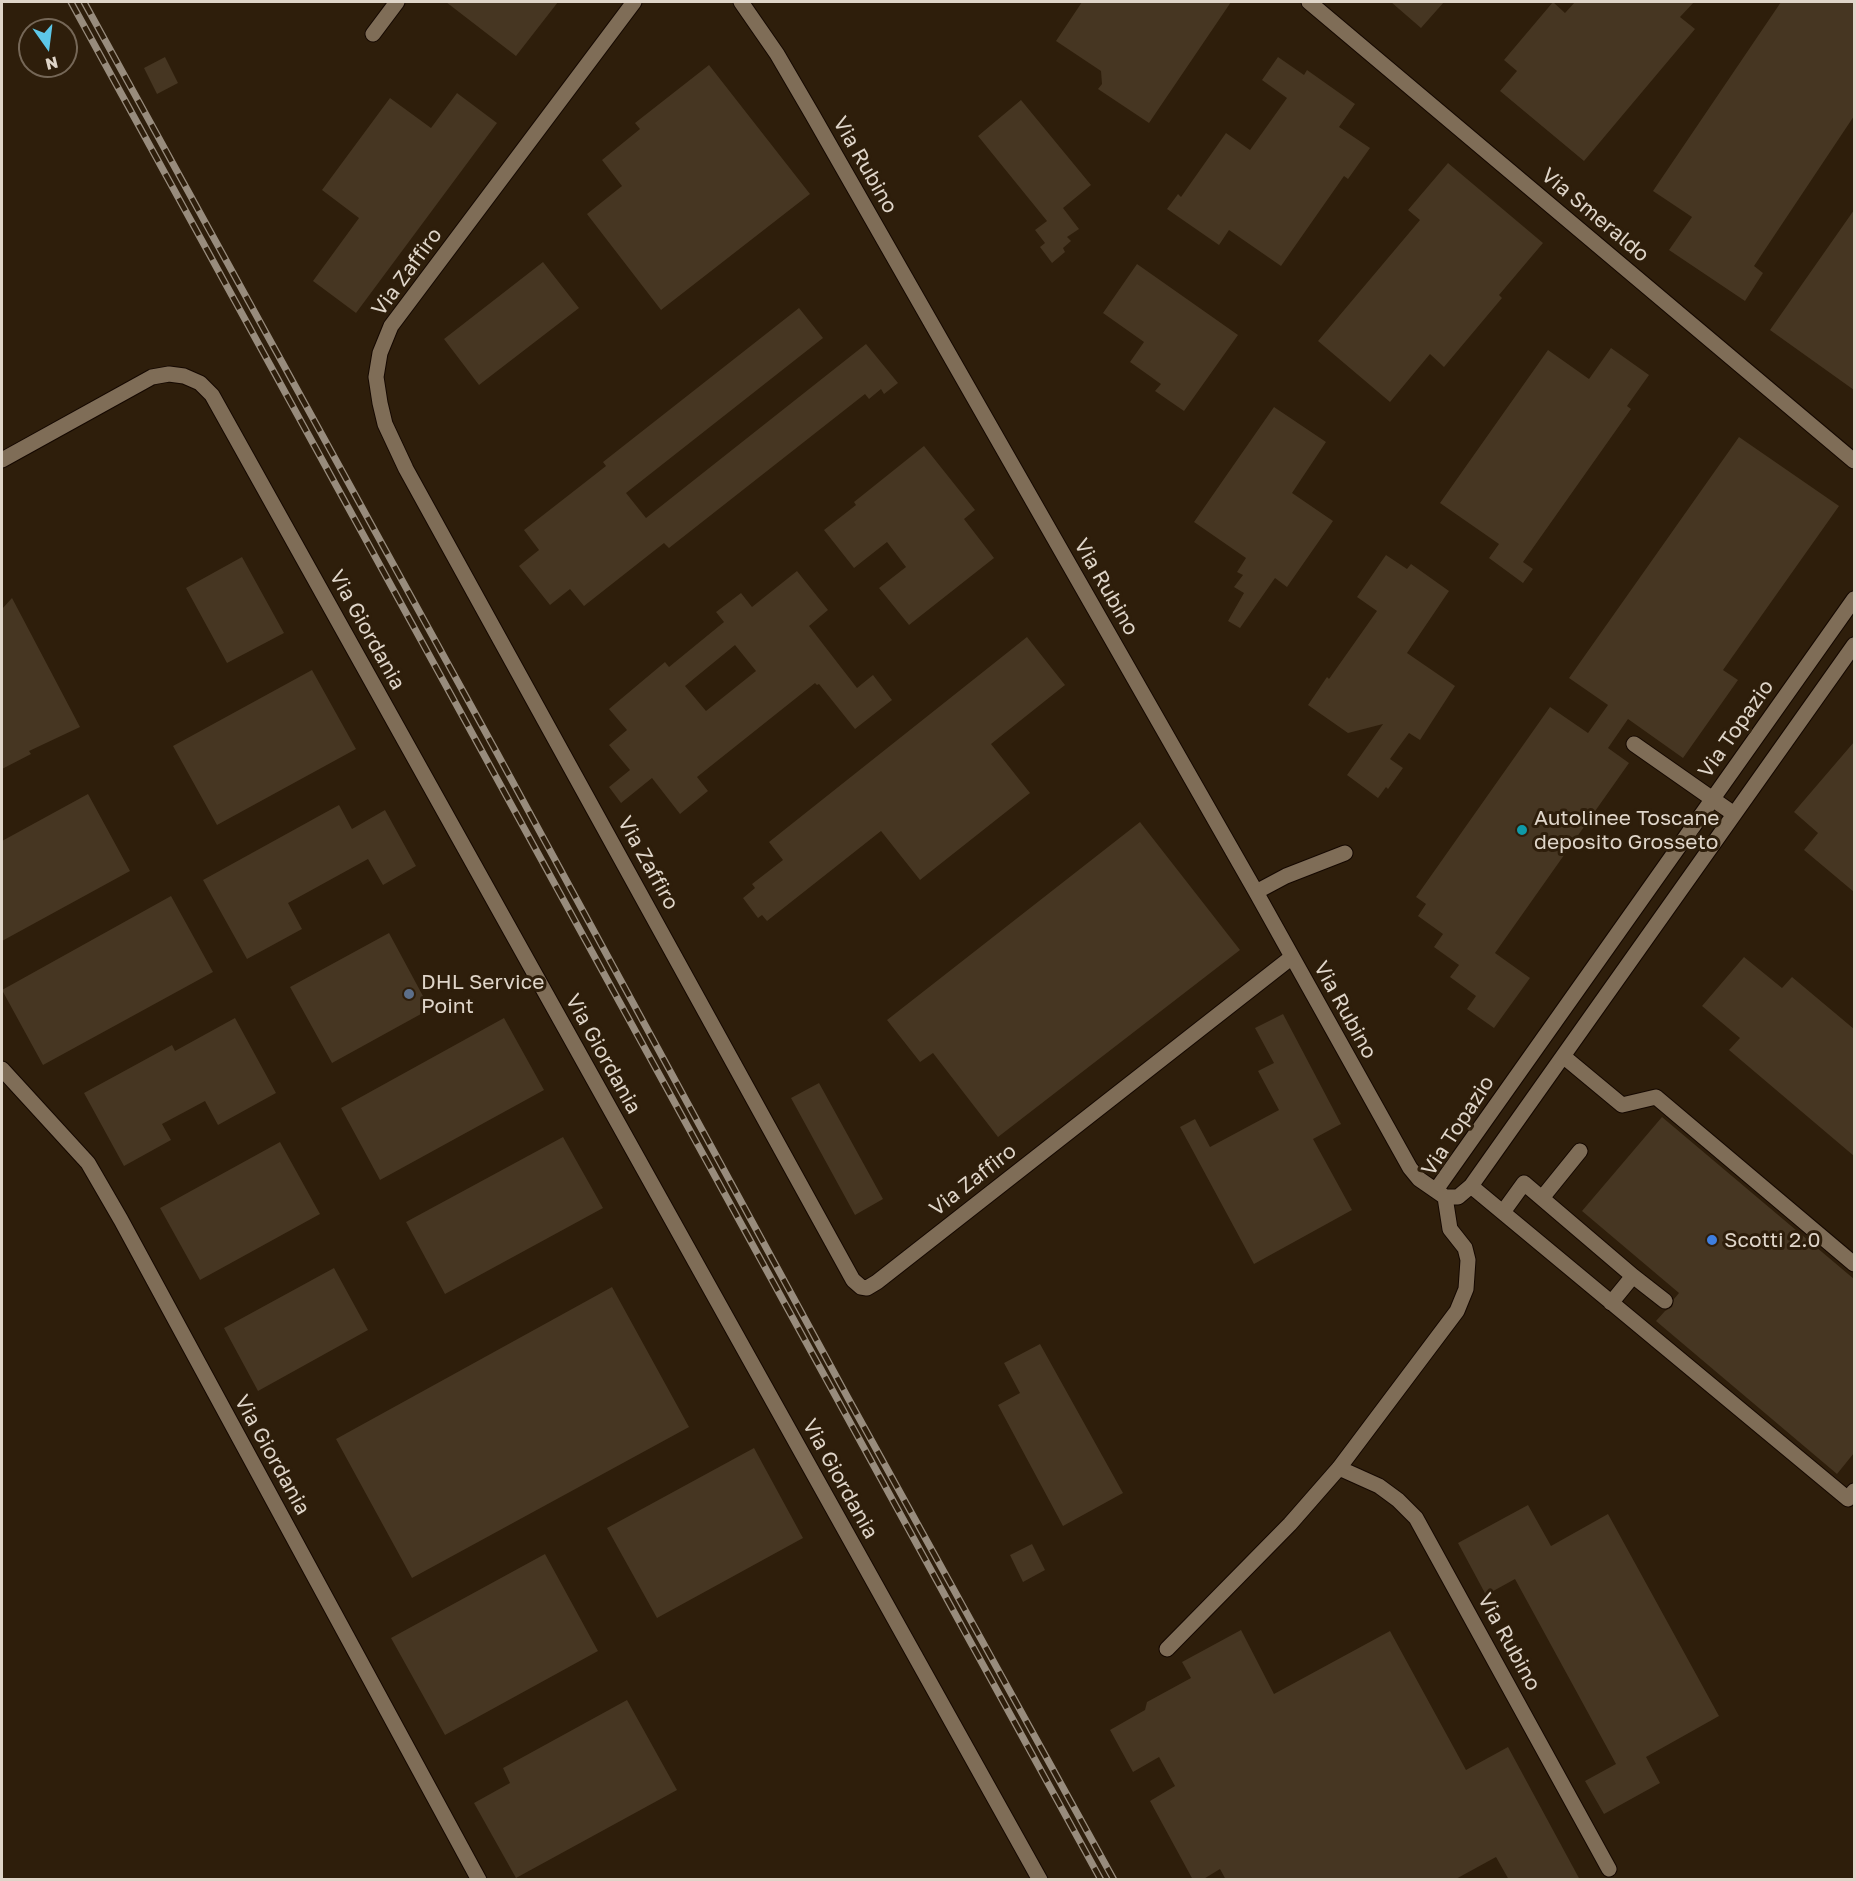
<!DOCTYPE html>
<html>
<head>
<meta charset="utf-8">
<style>
	body { margin:0 }
	#map { position:relative; width:1856px; height:1881px; overflow:hidden; background:#2e1e0b; font-family:"Golos Text",sans-serif }
	canvas { display:block }
	.frame { position:absolute; inset:0; border:3px solid #dfd5c9; pointer-events:none }
	.north { position:absolute; left:18px; top:18px; width:60px; height:60px; box-sizing:border-box; background:#2e1e0b; border:2px solid #756757; border-radius:50%; rotate:166deg; font-size:16px; font-weight:700; line-height:24px; text-align:center; color:#dfd5c9 }
	.north::after { content:''; display:block; margin:auto; width:21px; height:27px; background:#5dc7e8; clip-path:polygon(50% 0,100% 100%,50% 72%,0 100%) }
</style>
</head>
<body>
<div id="map">
<canvas width="1856" height="1881"></canvas>
<div class="frame"></div>
<div class="north">N</div>
</div>
<script>
const ctx = document.querySelector('canvas').getContext('2d');
ctx.lineJoin = 'round';
function fillPath(path, color) {
  ctx.fillStyle = color;
  ctx.fill(path, 'evenodd');
}
function toPath(rows) {
  const path = new Path2D();
  for (const r of rows) {
    path.moveTo(r[0], r[1]);
    for (let i = 2; i < r.length; i += 2) path.lineTo(r[i], r[i + 1]);
  }
  return path;
}
function strokePath(path, color, width, dash) {
  ctx.strokeStyle = color;
  ctx.lineWidth = width;
  ctx.lineCap = dash ? 'butt' : 'round';
  ctx.setLineDash(dash || []);
  ctx.stroke(path);
}
function label(font, color, halo, rows, align = 'center') {
  ctx.font = font + ' "Golos Text",sans-serif';
  ctx.lineWidth = 6;
  ctx.setLineDash([]);
  ctx.textBaseline = 'middle';
  ctx.strokeStyle = halo;
  ctx.fillStyle = color;
  for (const [text, x, y, turn = 0] of rows) {
    ctx.save();
    ctx.translate(x, y);
    ctx.rotate((+turn || 0) * Math.PI / 180);
    ctx.textAlign = isNaN(turn) ? turn : align;
    if (halo) ctx.strokeText(text, 0, 0);
    ctx.fillText(text, 0, 0);
    ctx.restore();
  }
}
fillPath(toPath([
	[446,2,558,2,516,56],
	[1082,2,1231,2,1149,123,1098,89,1102,84,1101,71,1056,41],
	[1391,2,1444,2,1421,28],
	[1553,2,1565,13,1575,2,1694,2,1680,17,1695,29,1584,161,1500,91,1517,71,1504,60],
	[1781,2,1854,2,1854,116,1754,266,1763,273,1745,301,1669,250,1692,217,1653,191],
	[165,57,178,83,157,94,144,68],
	[1278,57,1304,75,1307,70,1355,104,1339,127,1370,148,1348,179,1344,176,1281,266,1229,230,1219,245,1167,209,1178,194,1181,197,1226,133,1250,150,1287,98,1262,80],
	[709,65,810,194,661,310,587,214,622,186,602,160,640,129,635,123],
	[457,93,497,123,356,313,313,281,359,218,322,190,390,98,431,128],
	[1021,100,1091,185,1063,208,1079,229,1067,237,1071,241,1063,248,1065,252,1052,263,1040,247,1045,243,1035,230,1047,221,978,136],
	[1448,163,1543,243,1499,295,1502,298,1444,367,1430,354,1390,402,1318,341,1420,220,1408,210],
	[1854,210,1854,390,1770,330],
	[543,262,579,308,479,385,444,339],
	[1137,264,1238,335,1184,411,1155,391,1161,384,1130,362,1144,342,1103,313],
	[799,308,823,338,626,493,646,518,866,344,898,383,884,394,881,389,869,399,865,394,669,548,664,543,584,606,570,589,550,605,519,566,539,550,524,530,606,466,603,462],
	[1611,348,1649,375,1627,406,1631,409,1523,562,1533,569,1523,583,1489,558,1499,544,1440,503,1548,350,1589,379],
	[1274,407,1326,442,1292,493,1333,521,1287,587,1275,578,1240,628,1228,621,1244,593,1234,587,1243,575,1237,572,1246,558,1194,522],
	[1739,437,1839,506,1723,670,1738,680,1683,758,1628,719,1608,748,1629,763,1495,953,1530,978,1494,1028,1467,1009,1476,996,1450,977,1459,965,1434,947,1443,934,1418,916,1426,904,1416,897,1550,707,1588,733,1608,705,1569,678],
	[924,446,975,510,964,519,994,558,909,625,879,588,906,567,887,542,854,568,824,530,856,505,854,502],
	[1386,555,1407,569,1411,564,1449,591,1407,653,1455,686,1420,740,1409,733,1390,759,1403,768,1388,789,1386,787,1378,798,1347,775,1383,724,1348,733,1308,705,1327,677,1329,679,1377,611,1357,597],
	[242,557,284,633,227,663,186,588],
	[797,571,828,610,809,626,857,688,873,675,892,700,855,729,819,684,817,685,815,683,697,777,708,791,680,814,652,778,621,803,609,787,630,770,609,745,627,730,609,709,665,662,669,667,724,622,716,612,741,593,752,607],
	[735,645,756,671,706,711,685,686],
	[12,598,80,727,29,751,31,754,2,769,2,609],
	[1027,637,1065,685,991,744,1030,793,920,880,881,831,767,921,762,915,758,918,743,898,755,888,752,884,783,860,769,842],
	[312,670,356,749,217,825,173,746],
	[1854,742,1854,892,1804,850,1818,833,1794,812],
	[88,794,130,871,2,941,2,841],
	[339,805,352,829,385,810,416,866,383,885,368,859,288,903,302,929,247,959,203,880],
	[1140,822,1240,950,998,1137,933,1053,920,1062,887,1020],
	[171,896,213,972,43,1065,2,990],
	[389,933,430,1009,332,1063,290,987],
	[1744,957,1782,988,1792,977,1854,1029,1854,1156,1729,1050,1740,1038,1702,1006],
	[1283,1014,1341,1124,1313,1139,1352,1210,1254,1264,1180,1127,1195,1119,1210,1147,1279,1110,1258,1071,1274,1063,1255,1028],
	[235,1018,276,1093,218,1125,205,1101,162,1124,171,1140,124,1166,84,1093,172,1045,175,1051],
	[504,1018,544,1090,380,1180,341,1108],
	[819,1083,883,1199,855,1215,791,1098],
	[1662,1117,1854,1279,1854,1453,1837,1474,1656,1321,1665,1311,1672,1307,1674,1299,1679,1293,1582,1211],
	[563,1137,603,1208,445,1294,406,1222],
	[280,1142,320,1214,200,1280,160,1208],
	[334,1268,368,1330,258,1391,224,1328],
	[612,1287,689,1427,412,1578,336,1439],
	[1040,1344,1123,1493,1063,1526,998,1405,1020,1393,1004,1363],
	[754,1448,803,1538,657,1618,607,1528],
	[1528,1505,1551,1546,1608,1514,1719,1716,1646,1757,1660,1783,1604,1814,1585,1781,1616,1764,1515,1579,1486,1595,1458,1543],
	[1032,1544,1045,1570,1023,1582,1010,1555],
	[545,1554,598,1651,445,1735,391,1638],
	[1241,1630,1274,1694,1390,1631,1466,1770,1508,1747,1580,1880,1509,1880,1496,1857,1454,1880,1226,1880,1220,1869,1202,1880,1193,1880,1150,1801,1175,1786,1159,1757,1133,1772,1110,1730,1145,1710,1147,1702,1191,1678,1182,1662],
	[627,1700,677,1790,516,1878,474,1803,510,1783,503,1768]
]), '#463622');
const minor = toPath([
	[634,2,391,326,380,353,376,377,380,403,385,424,406,469,853,1280,861,1287,867,1288,877,1282,1292,957],
	[741,2,777,54,812,114,1256,892,1410,1168,1419,1179,1445,1197,1458,1197,1471,1186,1854,645],
	[1309,2,1854,461],
	[373,34,397,2],
	[2,460,152,377,169,374,184,376,200,383,212,395,1040,1880],
	[1634,744,1734,814],
	[1256,892,1286,876,1345,853],
	[1563,1056,1622,1105,1656,1097,1854,1264],
	[2,1069,88,1163,121,1220,479,1880],
	[1471,1186,1848,1499,1854,1491],
	[1436,1190,1854,599],
	[1542,1198,1580,1151],
	[1503,1212,1524,1183,1633,1276],
	[1611,1303,1633,1276,1665,1301],
	[1339,1468,1379,1486,1398,1500,1416,1518,1609,1869],
	[1167,1649,1290,1524,1339,1468,1457,1311,1466,1289,1468,1260,1465,1248,1450,1229,1445,1197]
]);
strokePath(minor, '#150800', 17);
strokePath(minor, '#7f6d57', 15);
const rail = toPath([
	[71,2,1101,1880],
	[84,2,497,753,848,1398,1114,1880]
]);
strokePath(rail, '#988c7d', 7);
strokePath(rail, '#2e1e0b', 4.5, [14]);
for (const [x, y, r, color] of [
	[1522,830,6,"#0f9aa8"],
	[409,994,6,"#5c6f8a"],
	[1712,1240,6,"#3f7fe0"]
]) {
  const dot = new Path2D();
  dot.arc(x, y, r, 0, 2 * Math.PI);
  ctx.fillStyle = color;
  ctx.fill(dot);
  strokePath(dot, '#2e1e0b', 2);
}
label('21px', '#dfd5c9', '#2e1e0b', [
	["Via Rubino",865,165,60],
	["Via Smeraldo",1595,215,40],
	["Via Zaffiro",407,272,-54],
	["Via Rubino",1106,587,60],
	["Via Giordania",367,630,61],
	["Via Topazio",1736,729,-55],
	["Via Zaffiro",648,863,61],
	["Via Rubino",1345,1010,61],
	["Via Giordania",603,1054,61],
	["Via Topazio",1458,1126,-57],
	["Via Zaffiro",973,1180,-38],
	["Via Giordania",272,1455,61],
	["Via Giordania",840,1479,61],
	["Via Rubino",1509,1642,61]
]);
label('21px', '#dfd5c9', '#2e1e0b', [
	["Autolinee Toscane",1534,818],
	["deposito Grosseto",1534,842],
	["DHL Service",421,982],
	["Point",421,1006],
	["Scotti 2.0",1724,1240]
], 'left');
</script>
</body>
</html>
